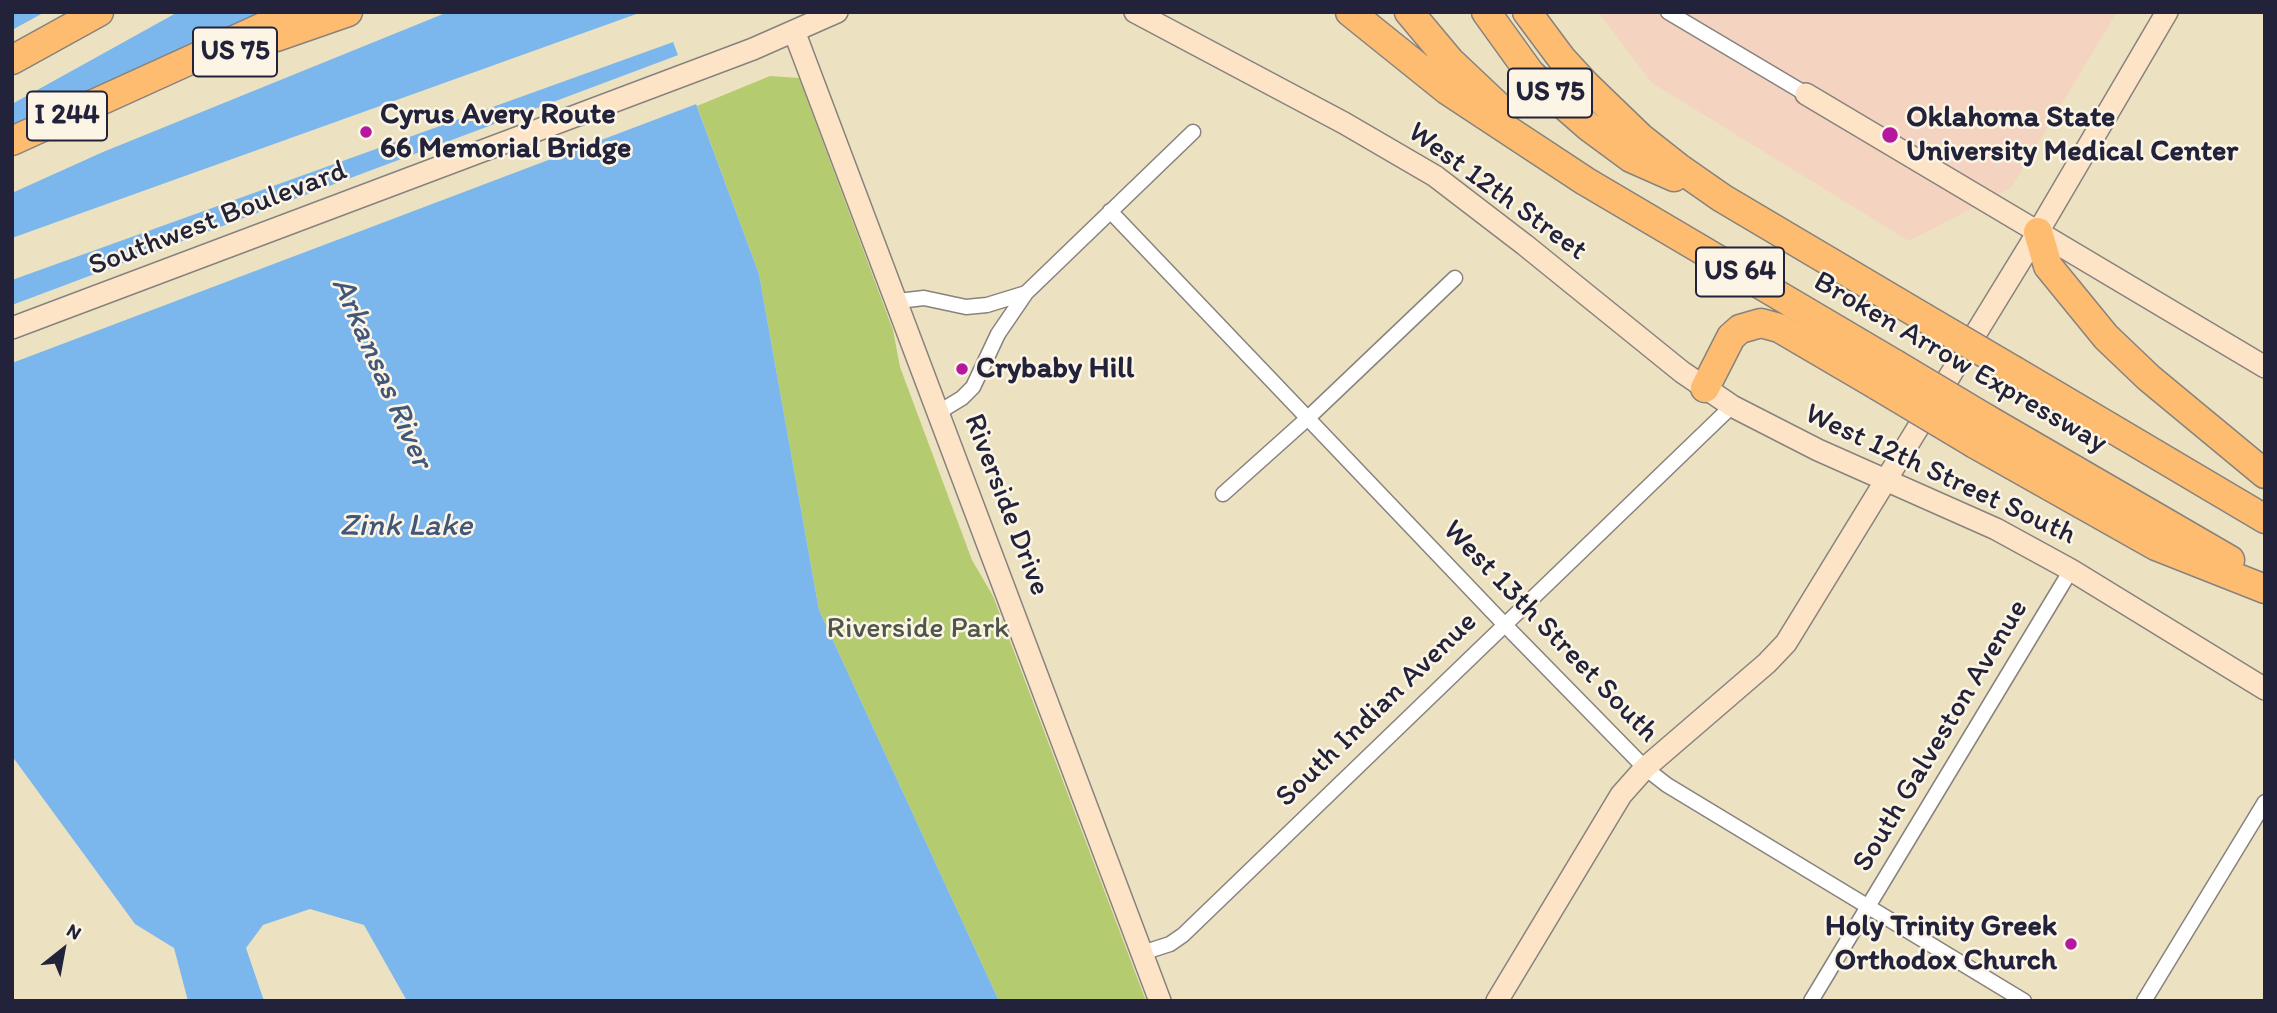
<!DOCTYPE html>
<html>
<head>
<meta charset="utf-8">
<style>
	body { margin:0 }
	#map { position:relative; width:2277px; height:1013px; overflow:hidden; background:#ece2c1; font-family:Itim,sans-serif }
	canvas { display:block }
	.frame { position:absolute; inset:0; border:14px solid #22223b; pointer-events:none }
	.north { position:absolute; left:28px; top:915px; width:70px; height:70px; -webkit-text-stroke:5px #fcf5e5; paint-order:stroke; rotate:31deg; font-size:19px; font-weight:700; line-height:28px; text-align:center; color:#22223b }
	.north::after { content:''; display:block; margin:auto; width:24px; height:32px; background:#22223b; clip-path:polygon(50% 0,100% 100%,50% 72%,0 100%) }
</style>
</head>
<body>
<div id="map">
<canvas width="2277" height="1013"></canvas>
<div class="frame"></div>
<div class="north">N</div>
</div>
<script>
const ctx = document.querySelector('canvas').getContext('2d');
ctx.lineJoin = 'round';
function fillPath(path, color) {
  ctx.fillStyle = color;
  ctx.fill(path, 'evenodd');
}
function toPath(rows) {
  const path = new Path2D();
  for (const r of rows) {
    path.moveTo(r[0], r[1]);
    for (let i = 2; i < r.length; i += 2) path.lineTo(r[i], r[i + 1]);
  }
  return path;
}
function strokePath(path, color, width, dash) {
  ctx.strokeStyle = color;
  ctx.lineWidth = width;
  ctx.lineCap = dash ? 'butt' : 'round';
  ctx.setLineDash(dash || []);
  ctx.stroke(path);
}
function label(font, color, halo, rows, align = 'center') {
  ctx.font = font + ' Itim,sans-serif';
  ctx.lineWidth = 5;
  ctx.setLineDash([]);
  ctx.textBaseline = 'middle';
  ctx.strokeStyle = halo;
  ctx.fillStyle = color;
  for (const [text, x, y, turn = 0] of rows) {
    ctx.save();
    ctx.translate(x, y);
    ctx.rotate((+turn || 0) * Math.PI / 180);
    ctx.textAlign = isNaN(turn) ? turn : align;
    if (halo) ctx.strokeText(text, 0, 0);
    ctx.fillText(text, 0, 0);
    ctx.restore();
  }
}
fillPath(toPath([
	[1598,12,2117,12,2011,188,1909,241,1652,83]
]), '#f4d3c0');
fillPath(toPath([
	[770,76,799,78,893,330,900,367,972,560,993,596,1146,1001,999,1001,819,610,759,274,697,106]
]), '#b5cb6f');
fillPath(toPath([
	[12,12,662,12,759,274,819,610,999,1001,407,1001,364,925,310,909,263,925,246,948,264,1001,188,1001,174,948,135,924,12,756]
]), '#7bb7ed');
fillPath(toPath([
	[45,12,178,12,12,104,12,30],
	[269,12,448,12,103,152,12,193,12,128],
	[642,12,666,12,676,41,12,280,12,238],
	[681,54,699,103,12,363,12,305]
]), '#ece2c1');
const street = toPath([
	[1668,12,1806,94],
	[1110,211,1504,624,1645,768,1667,785,2024,1001],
	[898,301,924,298,966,307,987,305,1026,293],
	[939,412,962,398,973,387,998,334,1026,293,1193,132],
	[1223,494,1309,417,1455,278],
	[1142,953,1170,944,1183,935,1732,406],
	[1811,1001,2071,570],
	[2144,1001,2265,802]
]);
const secondary = toPath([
	[1135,12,1344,123,1435,176,1525,245,1682,372,1732,406,1818,450,1996,529,2071,570,2265,689],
	[794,31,1160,1001],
	[1806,94,2265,367],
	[12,328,753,49,837,12],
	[1497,1001,1621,795,1645,768,1767,663,1786,643,2038,232,2167,12]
]);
const highway = toPath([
	[1350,12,1447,90,1585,181,1895,364],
	[1409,12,1450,61,1503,111],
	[1486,12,1530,73,1558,100,1589,127,1631,158,1674,177],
	[1527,12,1562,59,1586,85,1641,138,1679,168,1722,198,1923,317],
	[276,37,348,12],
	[12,60,99,12],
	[12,141,296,12],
	[2038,232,2048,266,2106,337,2149,378,2265,474],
	[2015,371,2265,519],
	[1705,388,1731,337,1740,329,1761,323,1779,328,1878,386],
	[1987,419,2230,560],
	[1975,444,2156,546,2265,589]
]);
strokePath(street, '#87827e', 17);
strokePath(secondary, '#87827e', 24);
strokePath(highway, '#87827e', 31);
strokePath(street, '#fff', 14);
strokePath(secondary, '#fee4c6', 21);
strokePath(highway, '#fdbc70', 28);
const highwayBridge = toPath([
	[1923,317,2015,371],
	[1895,364,1987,419],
	[1878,386,1975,444]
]);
strokePath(highwayBridge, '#87827e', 31, []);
strokePath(highwayBridge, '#fdbc70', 28);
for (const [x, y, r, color] of [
	[366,132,7,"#b5179e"],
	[1890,135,9,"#b5179e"],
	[962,369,7,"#b5179e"],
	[2071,944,7,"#b5179e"]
]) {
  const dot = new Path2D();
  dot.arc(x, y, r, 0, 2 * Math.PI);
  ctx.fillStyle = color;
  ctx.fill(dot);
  strokePath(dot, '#fcf5e5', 2.5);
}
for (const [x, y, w] of [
	[235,52,84],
	[1550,93,84],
	[67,116,80],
	[1740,272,88]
]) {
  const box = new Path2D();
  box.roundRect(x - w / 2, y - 24.5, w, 49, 5);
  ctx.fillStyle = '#fcf5e5';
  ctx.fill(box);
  strokePath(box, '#22223b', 2);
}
label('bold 28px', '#22223b', null, [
	["US 75",235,52],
	["US 75",1550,93],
	["I 244",67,116],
	["US 64",1740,272]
]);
label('bold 30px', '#22223b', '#fcf5e5', [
	["Cyrus Avery Route",380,115],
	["66 Memorial Bridge",380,149],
	["Oklahoma State",1906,118],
	["University Medical Center",1906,152],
	["Crybaby Hill",976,369],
	["Holy Trinity Greek",2057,927,"right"],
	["Orthodox Church",2057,961,"right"]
], 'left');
label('30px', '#22223b', '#fcf5e5', [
	["West 12th Street",1497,192,36],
	["Southwest Boulevard",218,219,-21],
	["Broken Arrow Expressway",1960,363,30],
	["West 12th Street South",1940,475,25],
	["Riverside Drive",1006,505,69],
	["West 13th Street South",1550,632,46],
	["South Indian Avenue",1377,710,-44],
	["South Galveston Avenue",1941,736,-59]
]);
label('30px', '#4e554b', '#fcf5e5', [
	["Riverside Park",918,629]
]);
label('italic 32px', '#415679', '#fcf5e5', [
	["Arkansas River",381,373,66],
	["Zink Lake",406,527]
]);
</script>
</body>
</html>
